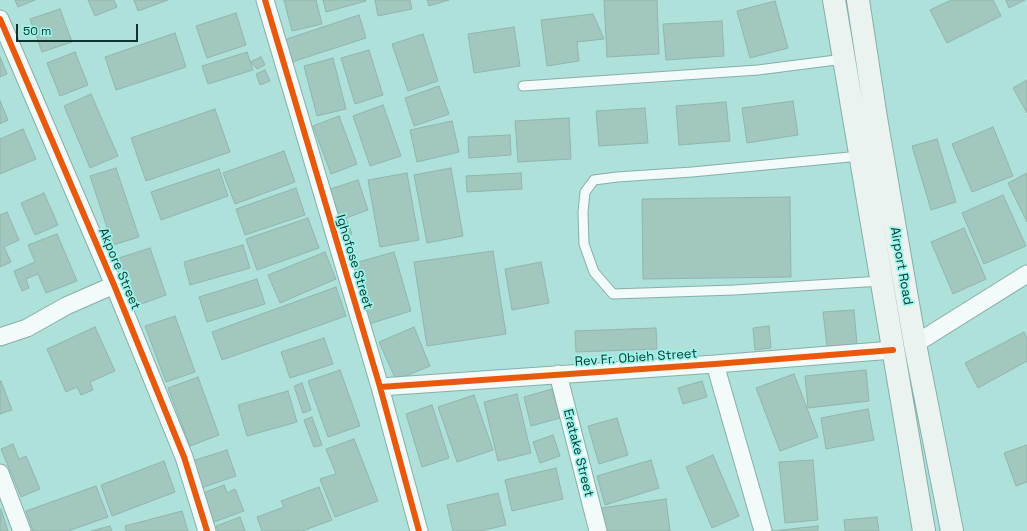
<!DOCTYPE html>
<html>
<head>
<meta charset="utf-8">
<style>
	body { margin:0 }
	#map { position:relative; width:1027px; height:531px; overflow:hidden; background:#afe1db; font-family:"Space Grotesk",sans-serif }
	canvas { display:block }
	.scale { position:absolute; left:16px; top:24px; width:122px; height:18px; box-sizing:border-box; border:2px solid #0b332f; border-top:0; padding-left:5px; font-size:12px; line-height:14px; white-space:nowrap; color:#0b332f; -webkit-text-stroke:3px #9bf5ea; paint-order:stroke }
</style>
</head>
<body>
<div id="map">
<canvas width="1027" height="531"></canvas>
<div class="scale">50 m</div>
</div>
<script>
const ctx = document.querySelector('canvas').getContext('2d');
ctx.lineJoin = 'round';
function fillPath(path, color) {
  ctx.fillStyle = color;
  ctx.fill(path, 'evenodd');
}
function toPath(rows) {
  const path = new Path2D();
  for (const r of rows) {
    path.moveTo(r[0], r[1]);
    for (let i = 2; i < r.length; i += 2) path.lineTo(r[i], r[i + 1]);
  }
  return path;
}
function strokePath(path, color, width, dash) {
  ctx.strokeStyle = color;
  ctx.lineWidth = width;
  ctx.lineCap = dash ? 'butt' : 'round';
  ctx.setLineDash(dash || []);
  ctx.stroke(path);
}
function label(font, color, halo, rows, align = 'center') {
  ctx.font = font + ' "Space Grotesk",sans-serif';
  ctx.lineWidth = 3.5;
  ctx.setLineDash([]);
  ctx.textBaseline = 'middle';
  ctx.strokeStyle = halo;
  ctx.fillStyle = color;
  for (const [text, x, y, turn = 0] of rows) {
    ctx.save();
    ctx.translate(x, y);
    ctx.rotate((+turn || 0) * Math.PI / 180);
    ctx.textAlign = isNaN(turn) ? turn : align;
    if (halo) ctx.strokeText(text, 0, 0);
    ctx.fillText(text, 0, 0);
    ctx.restore();
  }
}
const building = toPath([
	[15,0,35,0,18,7,15,0],
	[88,0,114,0,117,7,95,16,88,0],
	[134,0,168,0,138,11,134,0],
	[284,0,316,0,322,24,292,31,284,0],
	[323,0,366,0,366,1,326,12,323,0],
	[375,0,410,0,412,9,378,16,375,0],
	[427,0,449,0,429,6,427,0],
	[604,0,657,0,659,54,607,57,604,0],
	[951,0,993,0,1001,16,947,43,930,10,951,0],
	[1006,0,1025,0,1009,8,1006,0],
	[775,1,788,48,750,58,737,11,775,1],
	[60,9,72,42,42,52,30,19,60,9],
	[236,13,246,45,207,58,196,26,236,13],
	[593,14,604,39,577,42,579,61,547,66,541,20,593,14],
	[359,15,366,38,292,62,284,40,359,15],
	[722,21,724,56,666,60,663,24,722,21],
	[514,27,520,66,474,73,468,34,514,27],
	[175,33,186,67,116,90,105,57,175,33],
	[423,34,438,81,408,91,392,44,423,34],
	[369,50,383,95,355,104,341,58,369,50],
	[75,52,88,85,60,96,47,63,75,52],
	[247,52,253,70,208,84,202,66,247,52],
	[0,57,7,74,0,77,0,57],
	[261,57,265,65,257,69,250,62,261,57],
	[333,58,346,109,317,116,304,66,333,58],
	[265,70,270,81,260,85,256,74,265,70],
	[1027,80,1027,113,1013,88,1027,80],
	[439,86,449,114,414,126,405,98,439,86],
	[91,94,118,156,90,168,64,106,91,94],
	[0,101,8,120,0,124,0,101],
	[793,101,798,135,747,143,742,108,793,101],
	[726,102,730,141,679,145,676,106,726,102],
	[383,105,401,156,370,166,353,116,383,105],
	[645,108,648,143,599,146,596,111,645,108],
	[215,109,230,152,146,181,131,138,215,109],
	[339,116,357,164,331,174,313,126,339,116],
	[569,118,571,159,518,162,515,121,569,118],
	[452,121,459,152,417,162,410,130,452,121],
	[993,127,1013,176,972,192,952,144,993,127],
	[23,129,36,159,0,174,0,139,23,129],
	[510,135,511,155,469,158,468,137,510,135],
	[937,139,956,202,931,210,912,146,937,139],
	[284,151,295,182,235,204,223,173,284,151],
	[116,168,139,237,113,245,90,176,116,168],
	[451,168,463,236,427,243,414,175,451,168],
	[219,169,228,196,161,220,151,192,219,169],
	[407,173,419,240,380,247,368,180,407,173],
	[521,173,522,189,467,192,466,176,521,173],
	[1027,173,1027,222,1008,183,1027,173],
	[358,180,368,210,346,218,352,234,344,237,327,190,358,180],
	[296,188,305,215,245,235,236,209,296,188],
	[44,193,58,225,35,235,21,203,44,193],
	[1003,195,1026,246,984,264,962,213,1003,195],
	[790,197,791,277,643,279,642,199,790,197],
	[7,212,19,240,4,247,11,262,0,267,0,215,7,212],
	[308,218,319,248,257,270,246,239,308,218],
	[964,228,986,279,953,294,931,242,964,228],
	[57,234,77,281,46,293,38,274,26,279,29,288,22,291,14,271,35,262,28,245,57,234],
	[243,245,250,268,190,285,184,262,243,245],
	[150,248,166,295,136,306,119,258,150,248],
	[493,251,506,334,427,346,414,262,493,251],
	[325,252,336,279,280,303,268,275,325,252],
	[394,252,411,311,369,324,351,264,394,252],
	[541,262,549,303,512,310,505,269,541,262],
	[257,279,265,304,207,322,199,297,257,279],
	[336,287,346,316,222,360,212,332,336,287],
	[854,310,857,344,827,347,823,312,854,310],
	[175,316,195,372,166,382,145,326,175,316],
	[769,326,771,348,755,350,753,328,769,326],
	[95,327,115,371,90,382,93,390,81,395,77,387,66,392,47,349,95,327],
	[414,327,430,366,396,380,379,342,414,327],
	[656,328,657,349,576,352,575,331,656,328],
	[1024,332,1027,338,1027,361,978,388,965,363,1024,332],
	[324,338,333,364,290,378,281,352,324,338],
	[340,370,360,426,328,437,308,381,340,370],
	[866,370,869,401,808,408,805,376,866,370],
	[794,374,818,437,780,451,756,388,794,374],
	[198,377,219,435,190,446,168,388,198,377],
	[1,381,12,410,0,414,0,382,1,381],
	[702,381,707,397,683,404,678,388,702,381],
	[302,383,311,410,303,413,294,386,302,383],
	[552,389,560,418,531,426,524,397,552,389],
	[288,391,297,422,247,436,238,405,288,391],
	[517,394,531,453,498,461,484,402,517,394],
	[474,395,493,450,457,462,438,407,474,395],
	[432,405,449,458,422,467,406,414,432,405],
	[868,409,874,440,826,449,821,418,868,409],
	[312,417,322,445,314,447,304,420,312,417],
	[617,418,628,455,599,464,588,426,617,418],
	[553,435,560,456,540,463,533,442,553,435],
	[354,439,378,501,335,517,320,479,336,474,326,449,354,439],
	[13,444,19,459,26,456,40,489,21,497,1,449,13,444],
	[1027,445,1027,482,1016,486,1004,453,1027,445],
	[227,450,236,476,201,488,192,461,227,450],
	[713,455,739,516,712,528,686,467,713,455],
	[651,460,659,488,605,505,597,476,651,460],
	[813,460,818,520,785,523,779,462,813,460],
	[164,461,175,492,112,516,101,485,164,461],
	[556,468,563,499,512,511,505,480,556,468],
	[224,485,227,493,235,489,244,511,214,522,203,493,224,485],
	[96,486,108,517,68,531,33,531,26,511,96,486],
	[319,487,332,520,302,531,262,531,257,517,284,507,281,501,319,487],
	[498,493,506,525,481,531,453,531,447,505,498,493],
	[666,499,670,531,604,531,601,508,666,499],
	[1,509,8,531,0,531,1,509],
	[182,511,188,531,126,531,125,526,182,511],
	[240,517,245,531,218,531,216,526,240,517],
	[877,517,879,531,845,531,844,520,877,517],
	[110,526,112,531,91,531,110,526],
	[818,526,818,531,772,531,818,526]
]);
fillPath(building, '#a2c7be');
strokePath(building, '#90b5ad', 1);
const lane = toPath([
	[523,86,758,70,844,59],
	[860,156,692,172,617,177,594,180,585,192,583,212,584,244,594,272,613,294,734,290,882,281]
]);
const street = toPath([
	[265,0,380,387,419,531],
	[0,19,114,285,184,457,207,531],
	[0,337,27,328,66,306,114,285],
	[915,344,1027,274],
	[715,364,763,531],
	[558,374,598,531],
	[380,387,715,364,893,350],
	[0,473,22,531]
]);
const secondary = toPath([
	[834,0,924,531],
	[858,0,876,118,915,344,952,531]
]);
strokePath(lane, '#86aeaa', 11);
strokePath(street, '#86aeaa', 19);
strokePath(secondary, '#86aeaa', 24);
strokePath(lane, '#f3fafa', 9);
strokePath(street, '#f3fafa', 17);
strokePath(secondary, '#eaf3ef', 22);
strokePath(toPath([
	[265,0,380,387,419,531],
	[0,19,114,285,184,457,207,531],
	[380,387,715,364,893,350]
]), '#e8590c', 6);
label('13px', '#0b332f', '#9bf5ea', [
	["Ighofose Street",354,262,73],
	["Airport Road",901,266,80],
	["Akpore Street",119,269,67],
	["Rev Fr. Obieh Street",636,358,-4],
	["Eratake Street",578,453,76]
]);
</script>
</body>
</html>
